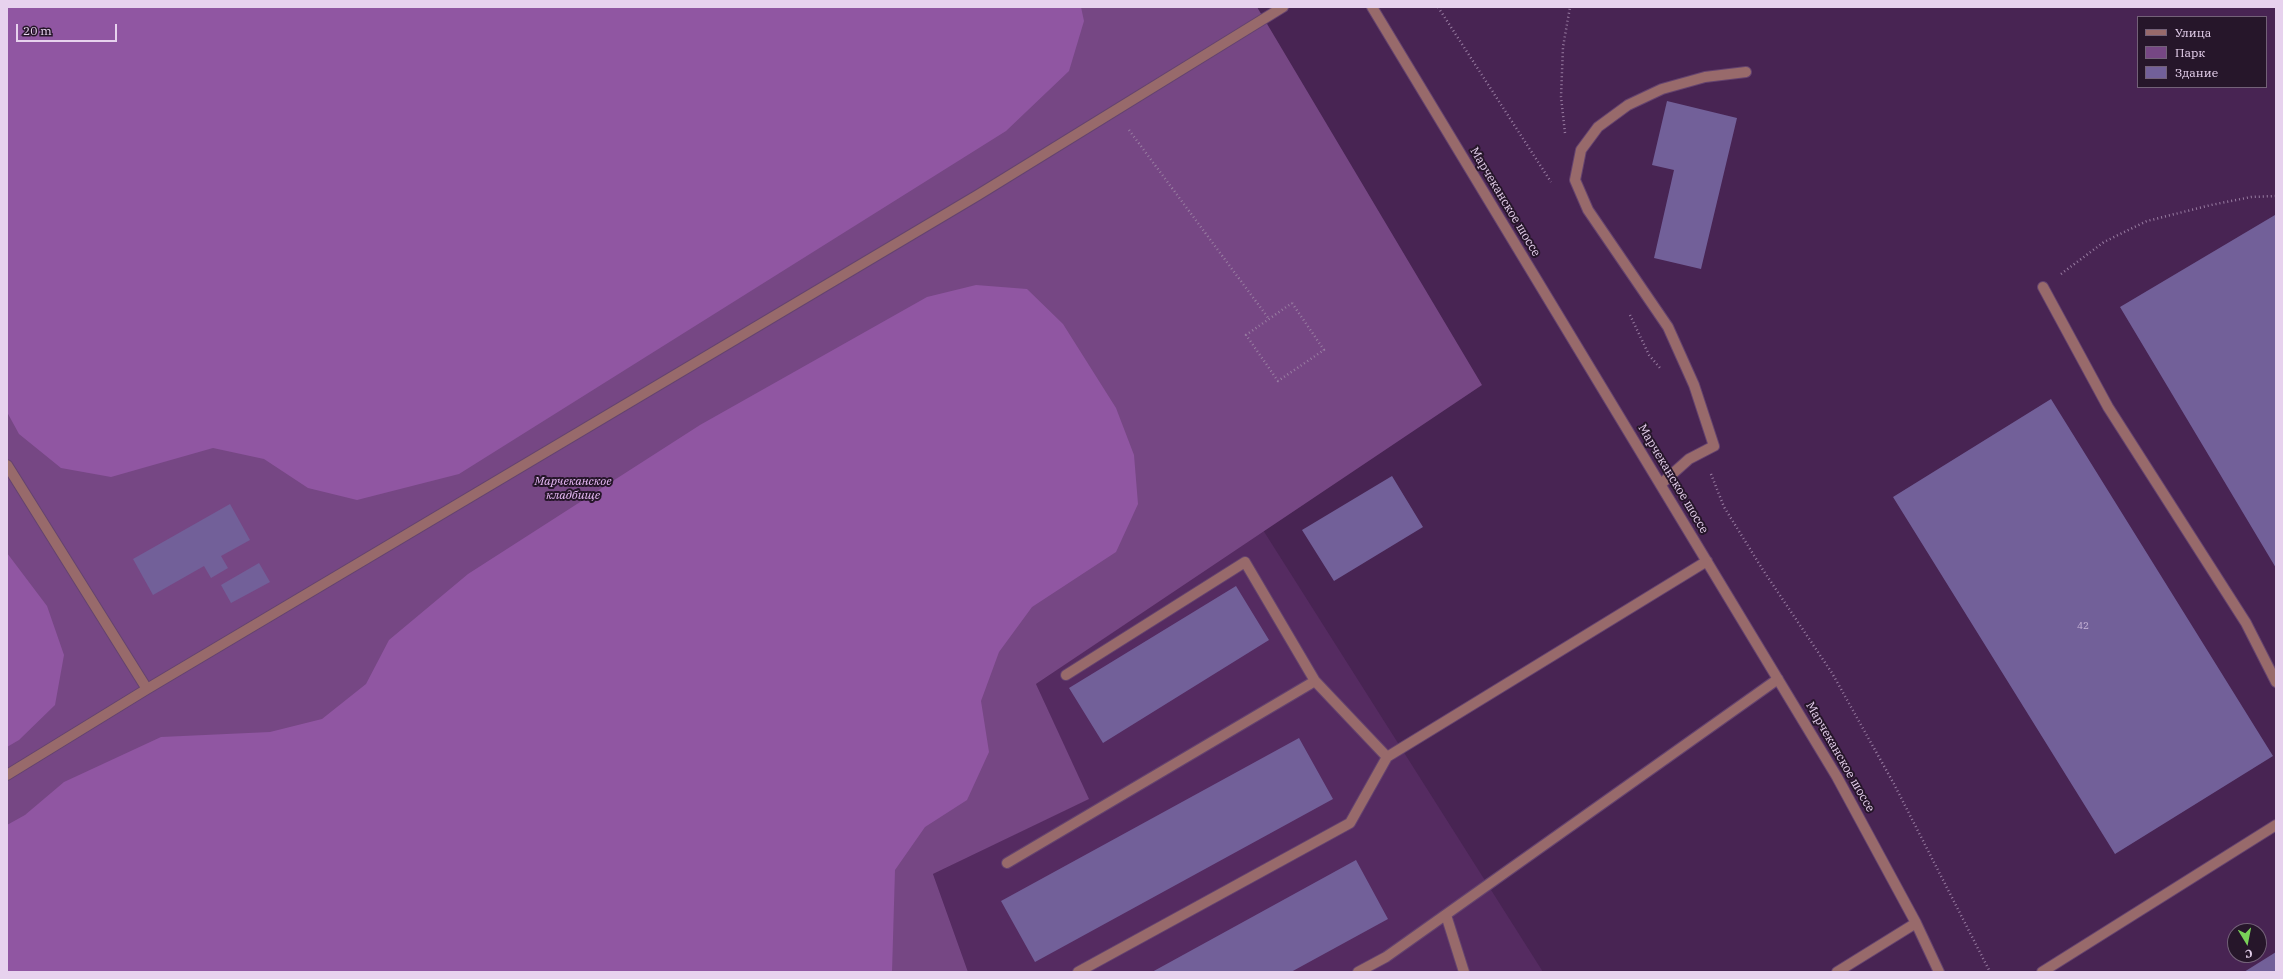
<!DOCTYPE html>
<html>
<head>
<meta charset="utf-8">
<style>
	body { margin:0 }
	#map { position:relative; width:2283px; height:979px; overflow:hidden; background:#482453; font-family:"IBM Plex Serif",serif }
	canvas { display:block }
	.frame { position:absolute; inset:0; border:8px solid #e7d2ee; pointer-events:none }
	.legend { position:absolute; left:2137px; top:16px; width:130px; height:72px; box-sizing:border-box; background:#26162a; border:1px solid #736178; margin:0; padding:5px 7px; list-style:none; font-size:12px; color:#e7d2ee }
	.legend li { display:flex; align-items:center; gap:8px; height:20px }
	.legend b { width:20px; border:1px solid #736178 }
	.north { position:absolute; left:2227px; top:923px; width:40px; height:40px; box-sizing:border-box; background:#26162a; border:1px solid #736178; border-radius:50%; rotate:170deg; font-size:11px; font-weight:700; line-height:16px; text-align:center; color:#e7d2ee }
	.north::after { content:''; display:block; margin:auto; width:14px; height:18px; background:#79d158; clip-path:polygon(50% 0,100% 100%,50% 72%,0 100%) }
	.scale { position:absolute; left:16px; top:24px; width:101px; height:18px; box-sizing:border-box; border:2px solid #e7d2ee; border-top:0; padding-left:5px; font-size:12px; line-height:14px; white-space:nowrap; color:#e7d2ee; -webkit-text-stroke:3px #26162a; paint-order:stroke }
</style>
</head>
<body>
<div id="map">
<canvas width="2283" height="979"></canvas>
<div class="frame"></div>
<ul class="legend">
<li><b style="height:5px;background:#986a6b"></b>Улица</li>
<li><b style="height:11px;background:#764784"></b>Парк</li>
<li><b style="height:11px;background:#726099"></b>Здание</li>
</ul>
<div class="north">С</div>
<div class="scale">20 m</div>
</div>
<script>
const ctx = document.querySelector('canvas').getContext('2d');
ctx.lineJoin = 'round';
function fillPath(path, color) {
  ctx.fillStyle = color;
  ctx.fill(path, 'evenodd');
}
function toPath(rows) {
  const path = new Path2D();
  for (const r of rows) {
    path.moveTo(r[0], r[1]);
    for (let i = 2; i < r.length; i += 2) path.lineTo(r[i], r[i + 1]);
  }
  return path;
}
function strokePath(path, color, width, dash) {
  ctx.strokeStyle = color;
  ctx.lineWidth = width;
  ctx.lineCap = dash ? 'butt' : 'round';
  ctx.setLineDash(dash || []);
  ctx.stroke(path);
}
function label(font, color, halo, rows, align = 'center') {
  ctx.font = font + ' "IBM Plex Serif",serif';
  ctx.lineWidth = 4;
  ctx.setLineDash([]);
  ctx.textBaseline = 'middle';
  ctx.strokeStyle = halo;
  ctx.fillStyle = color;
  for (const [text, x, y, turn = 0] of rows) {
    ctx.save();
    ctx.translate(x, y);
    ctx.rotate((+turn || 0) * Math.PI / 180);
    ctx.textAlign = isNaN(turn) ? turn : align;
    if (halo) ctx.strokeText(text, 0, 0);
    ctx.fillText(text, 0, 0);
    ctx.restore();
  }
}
fillPath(toPath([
	[1263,530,1543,972,968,972,933,874,1088,799,1036,684]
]), '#552b61');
fillPath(toPath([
	[7,7,1257,7,1482,385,1036,684,1089,799,933,874,968,972,7,972]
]), '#764784');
fillPath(toPath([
	[7,7,1081,7,1084,21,1069,71,1006,131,459,474,357,500,308,488,264,459,213,448,111,477,61,468,19,434,7,412],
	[976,285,1027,289,1063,324,1116,408,1134,455,1138,504,1116,552,1032,607,999,652,981,701,989,752,967,800,925,827,895,870,892,972,7,972,7,825,25,815,64,782,161,737,270,732,322,719,366,684,389,640,468,574,700,425,927,297],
	[7,553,47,606,64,655,55,705,19,740,7,747]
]), '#9056a2');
fillPath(toPath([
	[1667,101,1737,118,1701,269,1654,258,1674,170,1652,165],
	[2275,215,2276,218,2276,568,2120,307],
	[2051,399,2273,756,2115,854,1893,497],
	[1392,476,1423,527,1334,581,1302,530],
	[230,504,250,540,221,556,228,568,211,578,204,566,153,595,133,559],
	[259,563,270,582,231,603,221,585],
	[1236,586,1269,640,1103,743,1069,688],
	[1299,738,1333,799,1035,962,1001,901],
	[1356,860,1388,919,1291,972,1152,972],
	[2276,952,2276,972,2244,972]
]), '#726099');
const minor = toPath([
	[1372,7,1837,777,1916,923,1939,972],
	[2043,287,2108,407,2246,623,2276,682],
	[7,465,147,689],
	[1661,484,1689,459,1714,446,1694,385,1668,327,1588,210,1575,180,1581,150,1598,127,1628,105,1662,89,1705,77,1746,72],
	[1066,675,1245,562,1315,681],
	[7,775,147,689,978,195,1283,7],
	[1007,863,1315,681,1387,757,1707,561],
	[1446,915,1464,972],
	[1078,972,1350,823,1387,757],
	[1358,972,1386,957,1778,679],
	[1837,972,1916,923],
	[2042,972,2276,825]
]);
strokePath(minor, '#65436f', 12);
strokePath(toPath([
	[1438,7,1551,182],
	[1129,130,1269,319],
	[1565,133,1561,97,1563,47,1570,7],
	[2061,274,2104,242,2147,221,2211,205,2251,197,2276,196],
	[1292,303,1324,350,1278,381,1246,335,1292,303],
	[1630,315,1649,355,1660,368],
	[1711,474,1724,507,1763,570,1832,673,1894,784,1990,972]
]), '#997da2', 2.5, [1, 3]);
strokePath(minor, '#986a6b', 10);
label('10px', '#cab6d9', null, [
	["42",2083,626]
]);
label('12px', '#e7d2ee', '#26162a', [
	["Марчеканское шоссе",1505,202,59],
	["Марчеканское шоссе",1673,479,59],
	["Марчеканское шоссе",1840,757,60]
]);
label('italic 12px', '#eabcf8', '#26162a', [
	["Марчеканское",573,482],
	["кладбище",573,496]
]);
</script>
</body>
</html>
